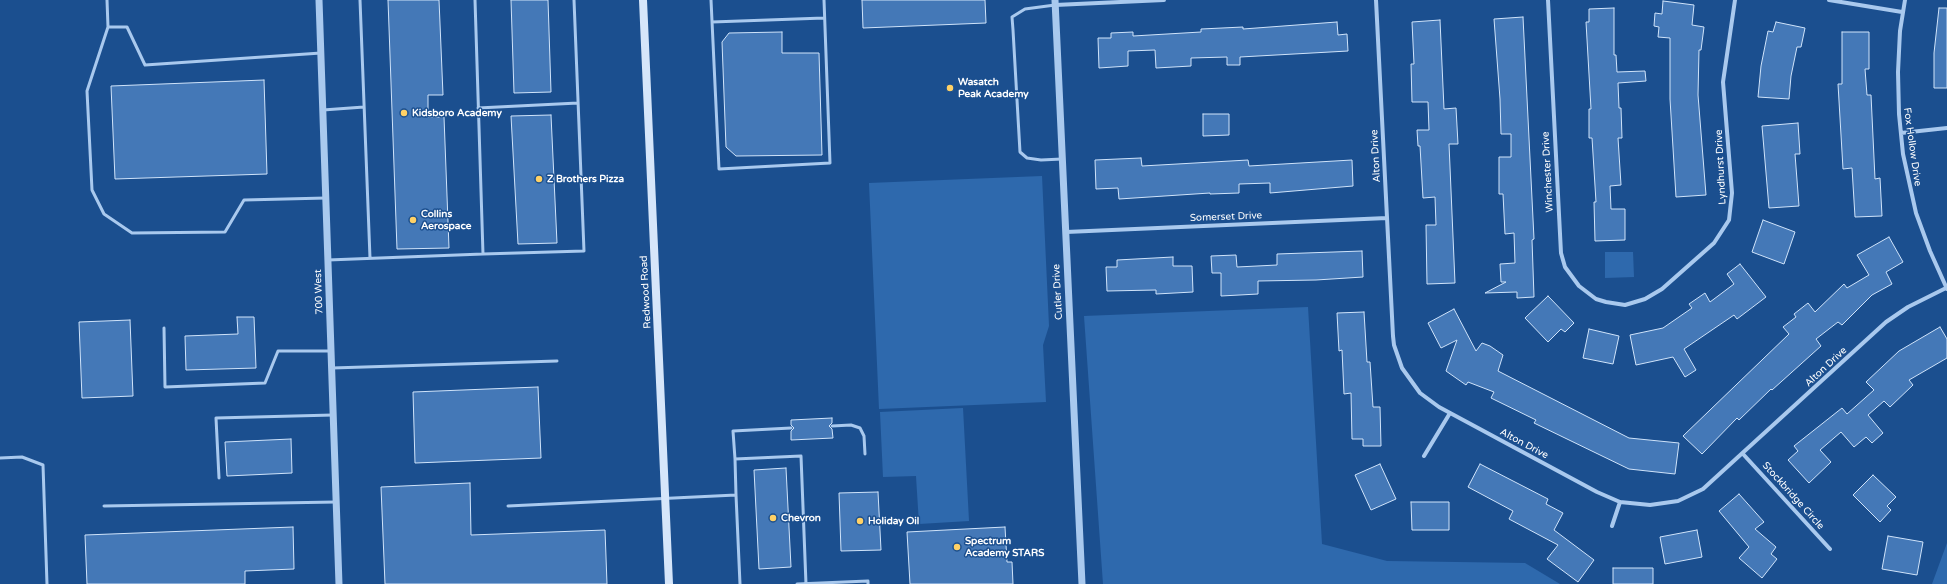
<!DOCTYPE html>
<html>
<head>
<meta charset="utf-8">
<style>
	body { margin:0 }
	canvas { display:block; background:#1b4f8f }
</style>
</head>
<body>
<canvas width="1947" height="584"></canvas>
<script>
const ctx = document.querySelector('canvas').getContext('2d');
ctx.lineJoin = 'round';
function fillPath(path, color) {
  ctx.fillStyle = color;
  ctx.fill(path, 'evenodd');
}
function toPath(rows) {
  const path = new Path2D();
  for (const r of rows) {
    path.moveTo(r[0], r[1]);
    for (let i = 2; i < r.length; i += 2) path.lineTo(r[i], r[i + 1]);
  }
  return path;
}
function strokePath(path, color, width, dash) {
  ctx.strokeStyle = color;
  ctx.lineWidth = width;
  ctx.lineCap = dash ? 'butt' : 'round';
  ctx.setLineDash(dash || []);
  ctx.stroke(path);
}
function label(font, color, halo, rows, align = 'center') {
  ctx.font = font + ' "Varela Round",sans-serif';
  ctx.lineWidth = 3;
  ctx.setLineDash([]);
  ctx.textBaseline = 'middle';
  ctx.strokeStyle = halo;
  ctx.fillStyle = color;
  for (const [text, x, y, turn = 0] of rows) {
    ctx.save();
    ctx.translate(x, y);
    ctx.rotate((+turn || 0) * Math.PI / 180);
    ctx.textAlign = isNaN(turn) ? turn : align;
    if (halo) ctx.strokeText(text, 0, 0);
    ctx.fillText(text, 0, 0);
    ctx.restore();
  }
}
fillPath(toPath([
	[1042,176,1049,326,1043,345,1046,402,879,409,869,183],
	[1605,252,1633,252,1634,277,1605,278],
	[1308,307,1322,544,1387,561,1525,563,1560,584,1103,584,1084,316],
	[963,408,969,521,919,524,916,476,883,477,880,412],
	[1947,543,1947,584,1932,584]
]), '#2e69ad');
const building = toPath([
	[388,0,439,0,443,95,428,95,428,117,444,117,449,248,397,249,388,0],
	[511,0,548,0,551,92,514,93,511,0],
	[862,0,985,0,986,23,863,28,862,0],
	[1663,1,1694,5,1692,25,1704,27,1701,50,1699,50,1698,95,1706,195,1676,197,1670,99,1670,38,1658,37,1659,27,1654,26,1655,13,1662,14,1663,1],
	[1614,8,1614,55,1616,55,1617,72,1645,71,1646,81,1618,83,1619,108,1621,108,1622,138,1618,138,1621,185,1610,186,1611,209,1625,209,1625,240,1595,241,1594,202,1596,202,1592,138,1589,138,1589,109,1591,109,1586,22,1589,22,1589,9,1614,8],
	[1939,8,1947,8,1947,88,1934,88,1934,53,1939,8],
	[1523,17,1534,239,1532,240,1534,297,1517,298,1517,292,1485,293,1506,282,1501,282,1500,264,1515,263,1514,233,1505,234,1503,194,1499,194,1499,157,1511,157,1511,134,1501,134,1500,99,1494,19,1523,17],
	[1440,20,1444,109,1456,108,1458,144,1449,144,1455,283,1427,284,1426,225,1436,225,1435,197,1423,198,1420,146,1418,146,1417,130,1429,130,1428,102,1412,102,1411,64,1414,64,1412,22,1440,20],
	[1337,22,1338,35,1347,34,1348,51,1240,57,1240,65,1227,65,1227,57,1191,58,1191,66,1156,68,1155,50,1128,51,1128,66,1099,68,1098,38,1111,38,1111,33,1133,32,1133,36,1201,32,1201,29,1243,27,1243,29,1337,22],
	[1776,22,1805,28,1801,47,1797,47,1791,76,1789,99,1758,97,1761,66,1768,31,1773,32,1776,22],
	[782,32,782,53,819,53,822,155,736,156,726,147,722,42,729,33,782,32],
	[1842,32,1869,32,1869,69,1865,69,1867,95,1871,95,1875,179,1880,178,1882,216,1855,217,1852,168,1843,169,1838,84,1842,84,1842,32],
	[264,80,267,174,115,179,111,86,264,80],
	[1203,114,1229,114,1229,135,1203,136,1203,114],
	[551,115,557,243,518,244,511,116,551,115],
	[1798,123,1800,154,1795,154,1799,206,1769,208,1762,126,1798,123],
	[1141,158,1142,166,1248,160,1249,166,1352,160,1353,186,1270,193,1270,183,1239,184,1239,193,1210,194,1210,193,1119,199,1118,188,1096,189,1095,160,1141,158],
	[1763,220,1795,232,1784,264,1752,252,1763,220],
	[1889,237,1903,262,1886,272,1892,284,1872,295,1842,325,1838,322,1816,339,1821,346,1772,390,1771,389,1739,420,1737,418,1702,454,1683,436,1789,334,1783,327,1796,317,1794,314,1808,303,1815,312,1844,284,1847,288,1869,275,1857,255,1889,237],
	[1362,251,1363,277,1316,280,1258,281,1258,294,1221,296,1221,273,1212,273,1211,256,1236,255,1237,267,1277,265,1277,254,1362,251],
	[1173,257,1173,266,1192,266,1193,292,1156,294,1156,290,1107,291,1106,267,1117,267,1117,260,1173,257],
	[1740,264,1766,297,1737,319,1734,315,1684,349,1696,370,1685,377,1673,357,1636,365,1630,335,1663,328,1692,308,1689,304,1705,293,1710,302,1734,284,1727,274,1740,264],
	[1548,296,1574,323,1565,332,1561,329,1548,342,1525,318,1548,296],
	[1454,309,1476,351,1482,343,1490,346,1503,355,1498,371,1629,438,1679,443,1675,474,1629,469,1534,423,1536,420,1491,398,1494,392,1468,382,1466,385,1446,371,1457,340,1441,348,1428,323,1454,309],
	[1364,312,1367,362,1370,362,1373,407,1380,407,1381,446,1363,446,1363,439,1352,439,1351,393,1344,394,1342,350,1339,351,1337,313,1364,312],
	[237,317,254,317,256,368,186,370,185,336,238,334,237,317],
	[130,320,133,396,82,398,79,322,130,320],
	[1940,327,1947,339,1947,358,1909,380,1913,385,1890,407,1884,401,1868,415,1883,433,1872,443,1866,437,1854,447,1841,432,1820,450,1831,462,1809,483,1788,460,1798,451,1794,446,1842,408,1847,414,1874,390,1866,382,1899,351,1940,327],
	[1589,329,1619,336,1613,364,1583,358,1589,329],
	[538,387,541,458,415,463,413,392,538,387],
	[832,418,832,423,829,426,832,429,833,438,791,440,791,431,794,428,791,425,791,420,832,418],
	[291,439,292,473,227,476,225,442,291,439],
	[1380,464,1396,499,1371,510,1355,475,1380,464],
	[1480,464,1548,499,1546,504,1563,513,1554,530,1594,560,1578,582,1547,559,1558,545,1509,519,1513,511,1468,487,1480,464],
	[786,468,791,567,759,569,754,470,786,468],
	[1873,475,1896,497,1887,506,1891,510,1880,522,1853,495,1873,475],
	[470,483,471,535,605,530,607,584,385,584,381,487,470,483],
	[878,492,881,550,841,551,839,493,878,492],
	[1739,494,1764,522,1755,529,1776,547,1771,554,1777,559,1762,578,1739,558,1749,547,1719,511,1739,494],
	[1411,502,1449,502,1449,530,1412,530,1411,502],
	[293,527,294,569,245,571,245,584,87,584,85,535,293,527],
	[1005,527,1007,562,1012,562,1013,584,910,584,907,532,1005,527],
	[1697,530,1702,557,1665,564,1660,537,1697,530],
	[1888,536,1923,542,1917,575,1882,569,1888,536],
	[1613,568,1653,568,1653,584,1613,584,1613,568]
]);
fillPath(building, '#4478b7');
strokePath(building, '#cfe3fa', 1);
strokePath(toPath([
	[107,0,108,27],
	[360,0,370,258],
	[475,0,483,254,584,251,574,0],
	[711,0,719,169,830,163,824,0],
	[1055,5,1025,9,1012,17,1013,30,1020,152,1027,158,1041,160,1062,159],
	[712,22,824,18],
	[321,53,145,65,127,27,108,27,87,91,92,190,104,214,132,233,225,232,244,200,326,198],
	[478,108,578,103],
	[323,110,364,107],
	[328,260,483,254],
	[164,328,165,387,265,383,278,351,331,351],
	[332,368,557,361],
	[832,426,851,425,860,428,864,436,865,454],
	[0,458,22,457,43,465,47,584],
	[735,459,733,431,791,428],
	[219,478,216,418,333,415],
	[736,495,740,584],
	[104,506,336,502],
	[508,506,736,495,735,459,801,456,806,584],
	[797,584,868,581,868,584]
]), '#a9c9ee', 3);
strokePath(toPath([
	[1376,0,1393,336,1394,345,1402,368,1420,393,1439,407,1597,492,1620,502,1650,505,1678,501,1703,489,1886,322,1908,307,1946,288],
	[1548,0,1561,253,1565,267,1579,286,1596,299,1606,302,1625,305,1645,299,1662,289,1714,243,1729,220,1732,193,1723,82,1735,0],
	[1829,0,1902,12],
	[1905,0,1900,31,1898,72,1899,114,1903,154,1916,213,1930,251,1947,289],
	[1055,5,1164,0],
	[1901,133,1947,128],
	[1066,232,1387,218],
	[1743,454,1830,549],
	[1424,456,1450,413],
	[1612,526,1620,502]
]), '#a9c9ee', 4);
strokePath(toPath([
	[319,0,339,584],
	[1055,0,1082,584]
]), '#a9c9ee', 7);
strokePath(toPath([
	[643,0,669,584]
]), '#d6e6fa', 8);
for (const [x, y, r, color] of [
	[950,88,4,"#ffd166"],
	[404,113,4,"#ffd166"],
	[539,179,4,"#ffd166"],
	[413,220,4,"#ffd166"],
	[773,518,4,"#ffd166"],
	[860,521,4,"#ffd166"],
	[957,547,4,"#ffd166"]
]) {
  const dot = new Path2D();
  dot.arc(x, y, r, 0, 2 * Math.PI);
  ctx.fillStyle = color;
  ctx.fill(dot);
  strokePath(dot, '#1b4f8f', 1.5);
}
label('bold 10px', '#fff', '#1b4f8f', [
	["Wasatch",958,82],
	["Peak Academy",958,94],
	["Kidsboro Academy",412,113],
	["Z Brothers Pizza",547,179],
	["Collins",421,214],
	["Aerospace",421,226],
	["Chevron",781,518],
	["Holiday Oil",868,521],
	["Spectrum",965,541],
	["Academy STARS",965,553]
], 'left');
label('10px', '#fff', '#1b4f8f', [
	["Fox Hollow Drive",1912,147,82],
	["Alton Drive",1376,156,-93],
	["Lyndhurst Drive",1721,167,-93],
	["Winchester Drive",1548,172,-93],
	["Somerset Drive",1226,217,-2],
	["700 West",319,292,-92],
	["Redwood Road",646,292,-93],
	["Cutler Drive",1058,292,-93],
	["Alton Drive",1826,367,-43],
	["Alton Drive",1524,444,28],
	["Stockbridge Circle",1793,496,48]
]);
</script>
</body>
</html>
